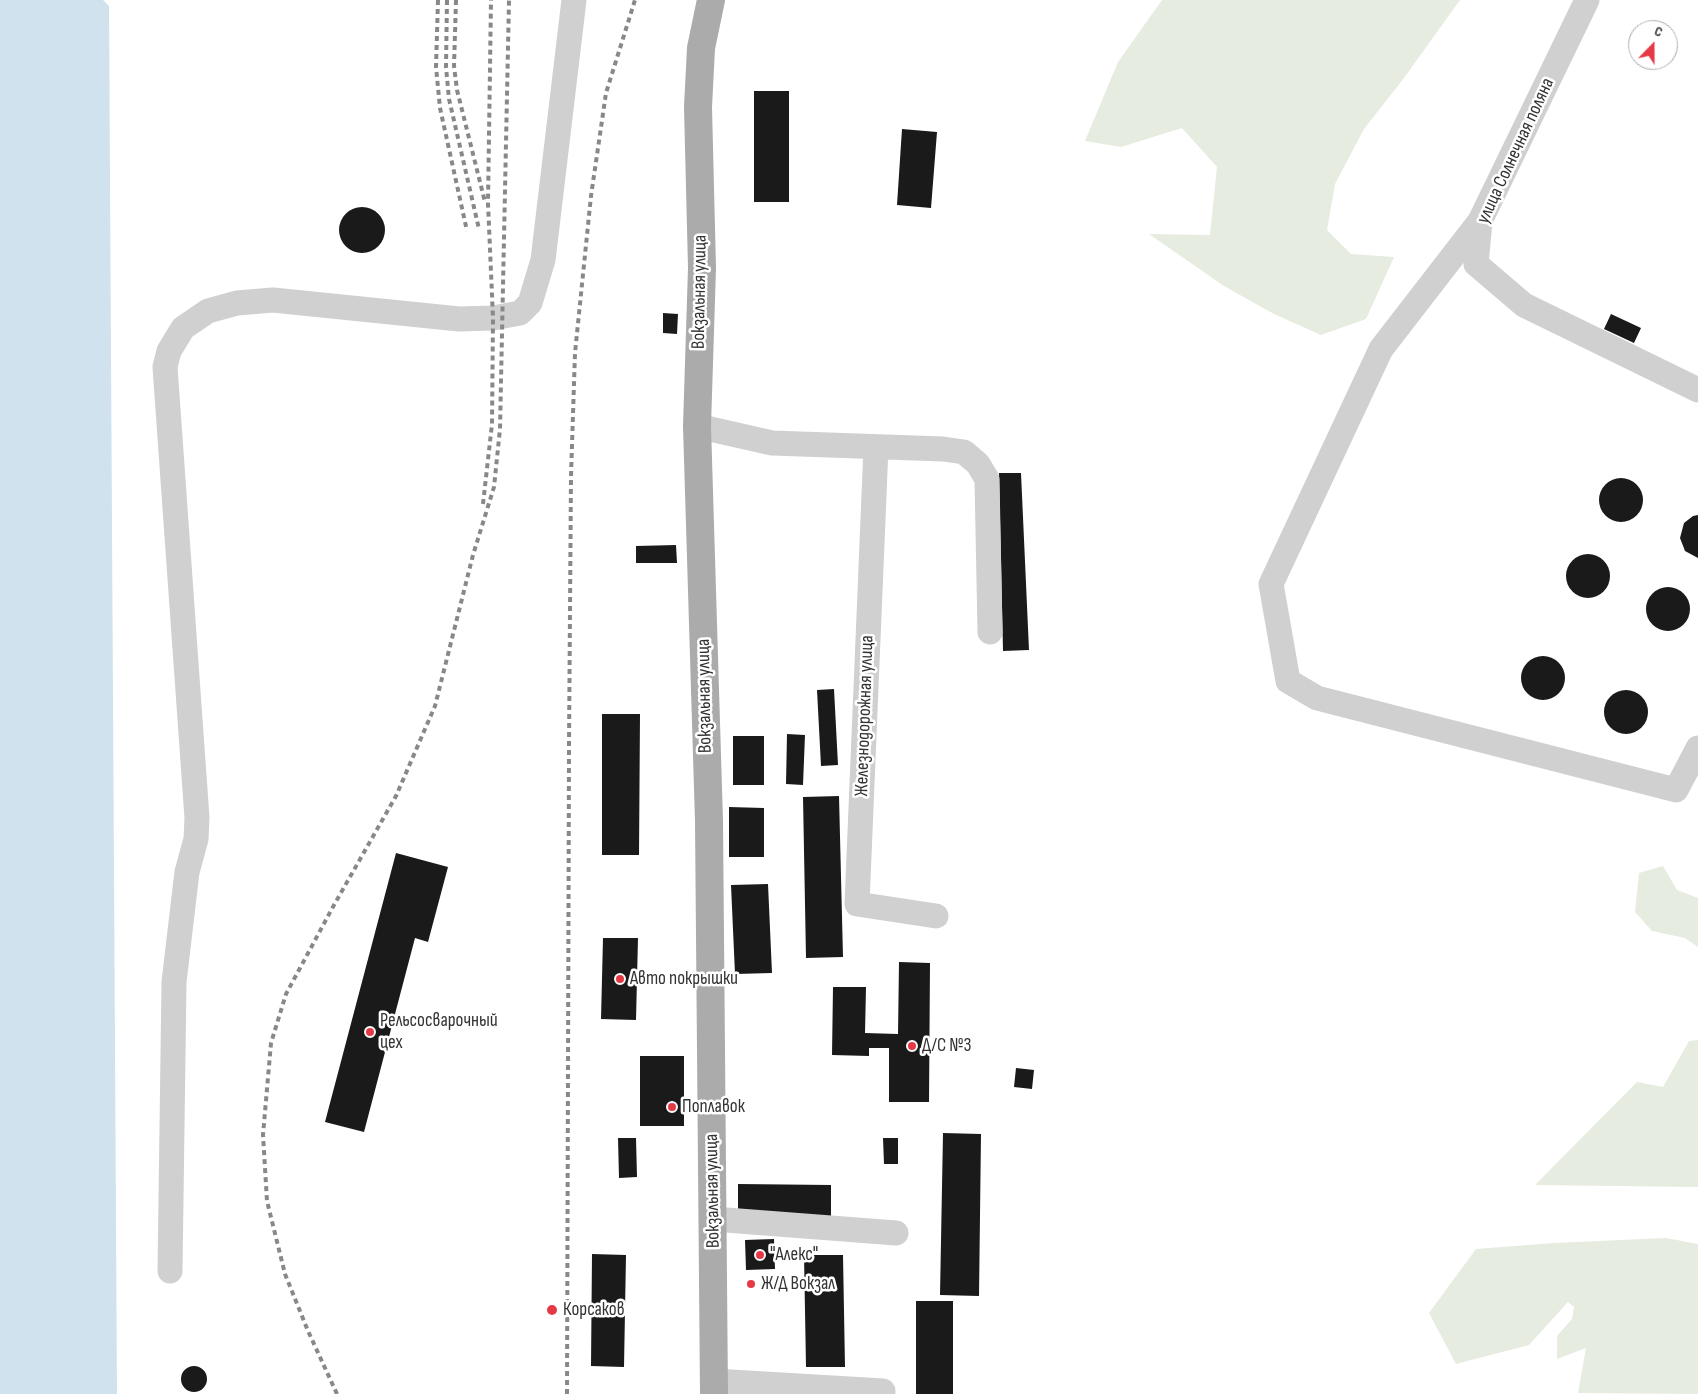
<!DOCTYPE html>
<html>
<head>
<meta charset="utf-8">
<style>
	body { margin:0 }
	#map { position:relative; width:1698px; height:1394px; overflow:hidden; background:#fff; font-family:"Sofia Sans Condensed",sans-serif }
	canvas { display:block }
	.north { position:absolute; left:1628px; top:20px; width:50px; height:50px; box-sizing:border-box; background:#fff; border:1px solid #adadad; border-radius:50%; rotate:22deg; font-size:14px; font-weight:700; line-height:20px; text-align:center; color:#333 }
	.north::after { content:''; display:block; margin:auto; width:18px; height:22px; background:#e63946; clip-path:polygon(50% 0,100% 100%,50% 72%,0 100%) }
</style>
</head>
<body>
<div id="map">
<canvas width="1698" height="1394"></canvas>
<div class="north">С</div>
</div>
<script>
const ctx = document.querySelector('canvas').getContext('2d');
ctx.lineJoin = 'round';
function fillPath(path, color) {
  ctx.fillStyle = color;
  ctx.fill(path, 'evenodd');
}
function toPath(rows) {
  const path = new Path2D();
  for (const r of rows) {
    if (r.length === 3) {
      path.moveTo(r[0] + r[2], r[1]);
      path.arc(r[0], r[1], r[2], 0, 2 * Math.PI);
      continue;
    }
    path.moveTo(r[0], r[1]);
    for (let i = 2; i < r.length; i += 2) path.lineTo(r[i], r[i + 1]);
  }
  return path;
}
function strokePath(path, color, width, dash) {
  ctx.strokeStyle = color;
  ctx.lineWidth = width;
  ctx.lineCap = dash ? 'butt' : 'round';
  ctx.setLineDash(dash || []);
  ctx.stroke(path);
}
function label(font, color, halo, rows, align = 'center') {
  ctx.font = font + ' "Sofia Sans Condensed",sans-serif';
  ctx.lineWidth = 5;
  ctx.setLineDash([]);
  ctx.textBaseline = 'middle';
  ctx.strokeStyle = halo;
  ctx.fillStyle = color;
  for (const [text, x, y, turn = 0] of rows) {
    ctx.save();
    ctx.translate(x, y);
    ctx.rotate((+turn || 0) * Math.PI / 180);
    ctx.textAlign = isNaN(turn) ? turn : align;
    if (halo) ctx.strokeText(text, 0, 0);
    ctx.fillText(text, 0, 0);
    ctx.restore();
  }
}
fillPath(toPath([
	[1162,0,1460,0,1404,78,1364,129,1335,184,1327,230,1351,254,1394,257,1366,319,1321,335,1274,314,1224,286,1149,234,1210,235,1217,167,1182,128,1121,147,1085,141,1118,62],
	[1663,866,1677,890,1698,898,1698,947,1685,938,1652,931,1635,912,1639,873],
	[1698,1040,1698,1187,1535,1185,1637,1082,1663,1087,1689,1041],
	[1666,1238,1698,1244,1698,1394,1578,1393,1586,1348,1557,1359,1557,1336,1572,1319,1574,1307,1568,1302,1529,1345,1456,1364,1429,1313,1476,1249,1554,1243]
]), '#e6ecdf');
fillPath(toPath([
	[0,0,103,0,109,6,117,1394,0,1394]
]), '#cfe2ee');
fillPath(toPath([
	[754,91,789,91,789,202,754,202],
	[902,129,937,132,931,208,897,205],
	[362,230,23],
	[663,313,678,314,677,334,663,333],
	[1611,314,1641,328,1634,343,1604,329],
	[999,473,1021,473,1029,650,1003,651],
	[1621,500,22],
	[1698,515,1698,558,1685,551,1680,538,1684,523,1693,516],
	[676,545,677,563,636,563,636,546],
	[1588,576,22],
	[1668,609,22],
	[1543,678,22],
	[834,689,838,765,821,766,817,690],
	[1626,712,22],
	[602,714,640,714,639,855,602,855],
	[787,734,805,735,803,785,786,784],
	[733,736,764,736,764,785,733,785],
	[839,796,843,957,806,958,803,797],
	[729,807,764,808,764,857,729,857],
	[396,853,448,867,428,942,415,938,364,1132,325,1122],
	[768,884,772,973,735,974,731,885],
	[603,938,638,938,636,1020,601,1019],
	[899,962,930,963,929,1102,889,1102,889,1048,869,1048,869,1056,832,1055,833,987,866,987,865,1033,898,1034],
	[640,1056,684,1056,684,1126,640,1126],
	[1016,1068,1034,1070,1032,1089,1014,1087],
	[943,1133,981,1134,979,1296,940,1295],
	[618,1138,636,1138,637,1177,619,1178],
	[883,1138,898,1138,898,1164,884,1164],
	[738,1184,831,1185,831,1217,738,1217],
	[774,1239,775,1269,746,1270,745,1240],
	[592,1254,626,1255,624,1367,591,1366],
	[804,1255,843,1255,845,1367,806,1367],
	[916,1301,953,1301,953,1394,916,1394],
	[194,1379,13]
]), '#1a1a1a');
strokePath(toPath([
	[1587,0,1480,221,1476,264,1524,305,1698,390],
	[1480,221,1381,349,1271,584,1288,681,1317,698,1676,790,1698,748],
	[697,426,772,443,943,449,964,452,978,464,987,479,990,632],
	[876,447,857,904,936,916],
	[713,1219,896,1233],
	[170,1271,174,982,187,872,196,839,197,818,165,367,169,351,183,328,208,311,237,303,273,300,459,319,493,318,520,313,530,303,543,260,574,0],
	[714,1381,883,1391]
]), '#d0d0d0', 25);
strokePath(toPath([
	[711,0,701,48,698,107,702,268,697,426,709,821,714,1394]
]), '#ababab', 28);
strokePath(toPath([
	[438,0,436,67,440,108,467,231],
	[447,0,446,67,449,99,479,229],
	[456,0,454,66,457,90,485,202],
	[483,504,492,424,493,318,488,203,491,0],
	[337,1394,308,1331,285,1274,267,1201,263,1135,271,1043,286,994,334,905,396,796,435,706,473,555,494,487,500,429,509,0],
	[567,1394,569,746,571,476,575,353,591,196,606,93,635,0]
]), '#888', 4, [5, 4]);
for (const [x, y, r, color] of [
	[620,979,5,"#e63946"],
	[370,1032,5,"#e63946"],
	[912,1046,5,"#e63946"],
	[672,1107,5,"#e63946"],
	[760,1255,5,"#e63946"],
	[751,1284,5,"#e63946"],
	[552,1310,6,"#e63946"]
]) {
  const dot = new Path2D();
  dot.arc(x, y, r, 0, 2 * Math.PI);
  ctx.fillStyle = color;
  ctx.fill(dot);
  strokePath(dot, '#fff', 2);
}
label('19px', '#333', '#fff', [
	["улица Солнечная поляна",1516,151,-65],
	["Вокзальная улица",700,292,-89],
	["Вокзальная улица",705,696,-91],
	["Железнодорожная улица",865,716,-88],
	["Вокзальная улица",713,1191,-91]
]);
label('19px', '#333', '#fff', [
	["Авто покрышки",630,979],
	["Рельсосварочный",380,1021],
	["цех",380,1043],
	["Д/С №3",922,1046],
	["Поплавок",682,1107],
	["\"Алекс\"",770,1255],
	["Ж/Д Вокзал",761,1284],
	["Корсаков",563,1310]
], 'left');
</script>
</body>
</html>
